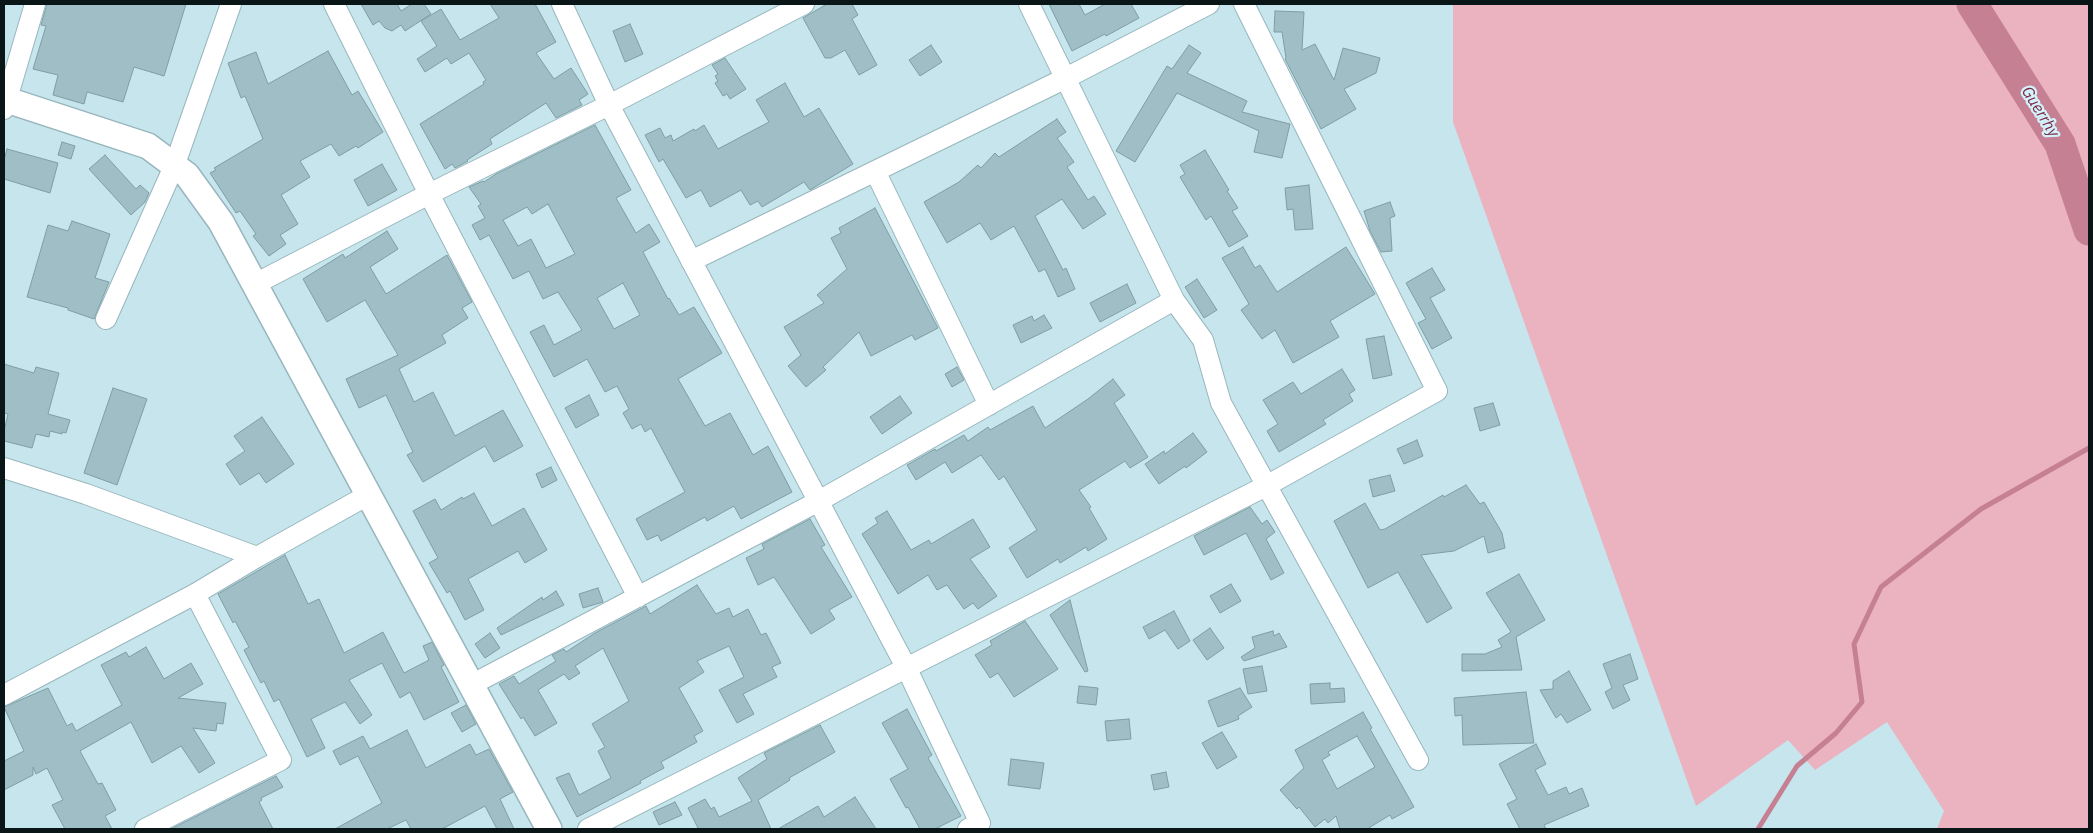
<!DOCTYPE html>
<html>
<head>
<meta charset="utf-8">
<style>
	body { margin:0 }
	#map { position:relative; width:2093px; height:833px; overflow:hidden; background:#c6e5ed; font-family:"IBM Plex Sans",sans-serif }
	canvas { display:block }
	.frame { position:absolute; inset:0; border:5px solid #0a1518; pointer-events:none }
</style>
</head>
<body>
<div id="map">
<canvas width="2093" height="833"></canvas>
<div class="frame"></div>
</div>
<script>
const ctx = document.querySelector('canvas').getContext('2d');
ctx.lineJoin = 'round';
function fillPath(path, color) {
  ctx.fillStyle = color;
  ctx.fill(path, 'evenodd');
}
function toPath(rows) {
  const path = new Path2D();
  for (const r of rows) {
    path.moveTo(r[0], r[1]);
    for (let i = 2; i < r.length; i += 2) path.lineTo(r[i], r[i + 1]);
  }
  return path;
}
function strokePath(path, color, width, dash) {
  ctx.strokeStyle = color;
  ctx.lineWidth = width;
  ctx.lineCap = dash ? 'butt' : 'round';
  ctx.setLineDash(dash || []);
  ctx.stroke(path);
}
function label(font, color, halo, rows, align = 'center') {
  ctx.font = font + ' "IBM Plex Sans",sans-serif';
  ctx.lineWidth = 4.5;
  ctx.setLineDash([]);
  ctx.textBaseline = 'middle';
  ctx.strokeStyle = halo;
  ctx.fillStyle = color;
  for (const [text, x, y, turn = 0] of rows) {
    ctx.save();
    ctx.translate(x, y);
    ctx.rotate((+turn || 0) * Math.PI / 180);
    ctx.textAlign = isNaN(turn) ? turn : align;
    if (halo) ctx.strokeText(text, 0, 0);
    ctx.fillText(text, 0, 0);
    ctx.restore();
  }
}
fillPath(toPath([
	[1453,4,2089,4,2089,829,1937,829,1944,811,1887,722,1815,770,1788,740,1696,806,1453,122]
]), '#ebb2c0');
strokePath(toPath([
	[1758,829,1797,766,1836,733,1862,702,1854,644,1881,587,1981,509,2089,448]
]), '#c68093', 5);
strokePath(toPath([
	[1972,4,2060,144,2089,230]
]), '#c68093', 31);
const building = toPath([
	[47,4,186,4,164,76,134,67,123,102,87,92,84,104,53,95,58,75,33,69,46,26,41,25,47,4],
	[361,4,397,4,401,11,412,4,424,4,431,14,405,31,401,25,392,31,385,28,379,21,373,25,361,4],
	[490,4,535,4,556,42,536,53,554,79,571,68,588,94,579,100,582,105,556,118,546,103,490,139,492,144,467,160,468,161,455,168,452,164,445,169,420,124,484,84,483,82,486,80,469,53,451,64,447,58,425,72,417,59,437,46,421,21,441,9,460,40,499,18,490,4],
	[827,4,852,4,858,15,852,19,877,65,859,75,845,50,831,58,825,58,803,18,827,4],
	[1049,4,1079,4,1085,15,1105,4,1131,4,1139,18,1106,36,1105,34,1072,51,1049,4],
	[1275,11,1304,12,1302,50,1315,44,1334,80,1343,48,1380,58,1376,73,1344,89,1356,109,1321,129,1285,59,1286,58,1282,32,1274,32,1275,11],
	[630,24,643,54,625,62,613,31,630,24],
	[931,45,942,62,920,76,909,60,931,45],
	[1189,45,1201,53,1187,73,1247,101,1242,112,1290,124,1282,158,1254,152,1259,131,1177,93,1135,162,1116,151,1167,66,1172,69,1189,45],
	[328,51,352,95,358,91,383,132,358,148,356,146,339,156,331,144,300,161,310,177,281,195,298,224,280,235,286,244,269,256,253,236,256,234,240,211,236,213,210,173,216,170,214,168,263,139,245,96,241,98,228,63,256,52,268,84,328,51],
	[725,58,746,89,730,99,727,94,723,96,715,83,718,81,715,76,718,74,712,65,725,58],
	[785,83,804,117,819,108,853,164,810,190,804,182,762,207,758,201,750,205,741,190,710,207,701,190,686,198,663,159,659,162,645,135,660,128,665,138,671,135,673,141,694,129,695,131,704,125,718,149,769,122,756,100,785,83],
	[1057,119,1066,132,1057,138,1074,162,1067,167,1088,200,1094,196,1106,214,1083,229,1062,199,1035,216,1063,270,1066,268,1075,289,1058,297,1045,269,1039,272,1014,226,991,240,980,223,947,243,924,202,959,182,978,165,981,168,995,153,999,157,1057,119],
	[595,125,631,190,616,198,636,233,649,224,660,242,643,252,668,299,669,298,679,315,694,307,722,353,678,379,705,426,730,413,753,455,768,446,792,492,741,519,734,506,707,521,705,517,661,541,658,535,647,540,636,519,685,492,651,428,645,432,641,424,632,429,623,413,629,409,617,386,605,392,587,359,554,377,530,332,544,325,554,345,582,330,558,292,543,299,529,271,513,279,489,235,480,240,472,225,485,218,478,206,481,204,469,187,483,181,484,182,496,174,595,125],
	[548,204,575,254,546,268,531,239,518,246,503,220,527,207,532,214,548,204],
	[623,283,640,315,614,329,597,298,623,283],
	[62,142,75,146,71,159,58,155,62,142],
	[7,149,58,163,50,193,4,179,4,160,7,149],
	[1205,150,1229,190,1227,191,1238,208,1232,211,1248,236,1229,247,1211,216,1206,220,1180,177,1185,174,1180,165,1205,150],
	[105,155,136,189,140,185,149,193,145,202,131,215,89,169,105,155],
	[382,164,397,190,368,206,354,180,382,164],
	[1309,185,1313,229,1295,230,1293,209,1287,210,1285,188,1309,185],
	[1390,202,1395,216,1390,218,1392,251,1381,252,1370,231,1364,211,1390,202],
	[875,208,938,328,915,340,912,335,871,356,859,332,823,367,826,370,806,387,788,366,801,355,784,327,824,303,817,295,847,269,831,238,841,233,839,228,875,208],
	[72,221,110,234,95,278,109,282,94,319,68,310,68,308,27,297,48,225,68,231,72,221],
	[387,231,398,249,370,267,386,294,447,255,472,302,462,308,468,318,442,335,446,343,399,369,414,402,433,392,455,436,503,410,523,446,494,462,485,446,423,482,407,455,413,452,386,395,359,408,346,379,398,355,365,300,327,322,303,279,343,254,345,258,387,231],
	[1243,247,1255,268,1260,265,1277,292,1346,247,1375,294,1330,321,1339,337,1293,363,1275,330,1262,339,1241,310,1249,304,1222,258,1243,247],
	[1432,268,1445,290,1430,298,1452,338,1432,349,1418,323,1426,319,1406,283,1432,268],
	[1197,279,1217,310,1204,318,1185,287,1197,279],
	[1127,284,1136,303,1100,322,1090,303,1127,284],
	[1044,315,1052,328,1021,343,1013,325,1032,316,1034,321,1044,315],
	[1384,336,1392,375,1373,379,1366,339,1384,336],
	[4,364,34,373,36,367,59,373,48,414,70,420,66,433,62,432,62,434,50,431,49,437,36,434,32,448,4,441,4,431,8,414,4,413,4,364],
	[957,367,964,380,952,387,945,374,957,367],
	[1342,369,1355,390,1349,394,1353,401,1323,420,1326,424,1279,452,1267,431,1278,424,1263,400,1293,382,1301,394,1342,369],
	[1113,379,1125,395,1114,403,1148,457,1130,468,1125,461,1079,490,1091,507,1089,508,1107,539,1088,551,1086,547,1060,563,1058,559,1027,578,1009,548,1037,530,1004,476,999,480,981,455,952,473,945,462,916,480,907,465,935,449,936,451,964,435,968,441,988,427,990,430,1033,406,1045,428,1088,399,1113,379],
	[113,388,147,399,117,485,84,473,113,388],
	[589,395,599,415,576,428,565,408,589,395],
	[900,396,912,413,882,434,870,417,900,396],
	[1493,403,1500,425,1480,431,1474,408,1493,403],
	[262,417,294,464,266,483,259,473,240,485,226,464,245,451,234,436,262,417],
	[1193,433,1207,452,1186,468,1185,466,1159,484,1145,464,1164,451,1165,454,1193,433],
	[1417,440,1423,456,1404,464,1397,449,1417,440],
	[551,467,557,480,542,488,536,474,551,467],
	[1390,475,1395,491,1373,497,1369,480,1390,475],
	[1466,485,1480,504,1484,502,1502,533,1505,548,1488,553,1484,536,1454,551,1421,555,1452,608,1427,623,1398,572,1368,588,1334,521,1365,503,1380,530,1385,529,1443,495,1444,497,1466,485],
	[474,493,492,526,524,508,547,550,525,563,518,551,468,579,484,610,465,620,450,591,447,593,429,563,438,558,413,511,435,499,441,510,462,497,463,499,474,493],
	[1250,507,1262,524,1267,520,1275,532,1266,539,1284,573,1271,580,1246,533,1204,555,1194,536,1250,507],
	[887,511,911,550,929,540,931,544,973,519,990,547,970,559,997,596,978,609,973,603,964,609,947,585,937,590,928,575,898,594,862,534,878,523,875,518,887,511],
	[810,519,825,545,821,547,852,597,829,610,835,619,811,634,774,577,758,585,746,558,764,549,762,544,810,519],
	[285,555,308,604,319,599,344,653,383,632,404,673,429,660,423,646,432,642,444,665,441,667,459,702,424,720,410,692,400,698,382,663,349,680,372,715,360,724,345,702,311,719,325,748,307,757,279,699,274,702,264,681,261,683,244,650,249,647,235,621,233,623,218,594,285,555],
	[1519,574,1545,620,1516,637,1522,670,1462,671,1462,654,1485,654,1502,647,1498,640,1511,632,1486,593,1519,574],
	[1231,584,1241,601,1220,613,1210,596,1231,584],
	[697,585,716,614,729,608,733,617,748,609,761,635,766,633,781,663,772,667,777,677,743,694,754,714,737,723,719,690,744,677,729,646,697,661,704,672,679,688,703,731,694,736,697,742,661,762,664,768,640,781,641,783,577,817,556,778,569,773,579,795,611,778,598,751,605,747,592,724,629,701,603,648,575,666,580,673,569,680,564,674,538,690,557,723,535,736,523,717,521,719,499,684,514,676,519,684,556,661,552,655,564,649,566,652,595,633,646,606,650,614,697,585],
	[598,588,603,602,583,608,579,594,598,588],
	[556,591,564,605,501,635,497,628,542,597,543,600,556,591],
	[1070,600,1088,671,1085,672,1050,615,1070,600],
	[1174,611,1190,641,1178,649,1165,630,1149,639,1143,627,1174,611],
	[1025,621,1058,669,1014,697,998,673,990,678,975,655,992,645,990,641,1025,621],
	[1210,628,1224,648,1207,660,1193,640,1210,628],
	[1273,631,1274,636,1279,633,1287,647,1244,661,1241,657,1255,648,1252,637,1273,631],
	[490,633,500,648,485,658,475,644,490,633],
	[146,647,164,679,191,663,203,684,178,698,226,703,223,724,217,723,216,731,193,728,215,763,199,773,181,746,152,763,131,722,85,748,80,751,98,784,102,783,116,810,105,816,112,829,65,829,52,805,63,800,47,768,36,774,33,767,33,775,4,790,4,761,24,751,4,707,48,688,67,726,72,723,76,731,122,705,101,665,126,652,129,657,146,647],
	[1630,654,1638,679,1623,685,1630,700,1613,709,1605,692,1612,688,1603,664,1630,654],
	[1262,666,1267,691,1248,694,1243,669,1262,666],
	[1569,671,1591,710,1567,723,1561,714,1556,718,1540,690,1553,689,1553,681,1569,671],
	[1330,683,1330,689,1344,688,1345,702,1311,704,1310,684,1330,683],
	[1079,686,1098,688,1096,705,1077,703,1079,686],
	[1240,688,1252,707,1238,716,1239,719,1218,727,1208,701,1240,688],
	[1526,692,1534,743,1463,745,1462,715,1455,716,1454,698,1526,692],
	[466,705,476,724,462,732,451,713,466,705],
	[907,709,932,755,928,758,961,816,935,829,920,829,908,807,906,808,890,779,908,769,882,723,907,709],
	[1363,712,1372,728,1370,729,1414,807,1392,819,1390,815,1367,829,1340,829,1336,816,1328,823,1325,819,1315,827,1299,807,1297,809,1280,790,1304,768,1295,750,1363,712],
	[1357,736,1375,767,1337,789,1322,760,1330,755,1328,752,1357,736],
	[1129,719,1131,739,1107,741,1105,721,1129,719],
	[820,725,835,752,789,778,790,780,758,800,771,829,695,829,698,828,688,808,705,799,711,809,714,807,719,817,752,801,738,778,767,759,764,753,820,725],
	[407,730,426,768,470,744,476,755,489,749,513,792,500,799,514,829,497,829,485,806,442,829,411,829,406,820,387,829,335,829,382,803,358,756,340,765,333,751,363,736,370,749,407,730],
	[1222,732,1237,757,1217,769,1202,743,1222,732],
	[1536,744,1546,764,1535,770,1548,795,1566,787,1569,794,1582,788,1589,806,1544,825,1546,829,1520,829,1507,804,1517,799,1499,764,1536,744],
	[1011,759,1044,763,1040,789,1008,785,1011,759],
	[1166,772,1169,787,1154,790,1151,775,1166,772],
	[276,776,283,787,261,798,262,800,259,802,273,829,171,829,276,776],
	[855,797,876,829,778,829,818,806,824,817,855,797],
	[675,802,682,815,659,825,653,812,675,802]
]);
fillPath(building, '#a0bec5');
strokePath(building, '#7f9da4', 1);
const minor = toPath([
	[334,4,429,194,638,597],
	[562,4,609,105,906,667,980,823,968,829],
	[1029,4,1174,300,1203,340,1221,403,1418,760],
	[4,109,35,4],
	[875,171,989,405],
	[691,261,1066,78,1209,4],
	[255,284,429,194,609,105,804,4],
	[106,319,175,164,231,4],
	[4,468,86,494,257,557,195,594,4,695],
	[257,557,368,495],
	[471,685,817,502,1174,300],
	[145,829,281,760,195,594],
	[588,829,1266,486,1437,391,1244,4]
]);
const tertiary = toPath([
	[4,99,148,146,187,175,221,222,549,829]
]);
strokePath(minor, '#98b6bd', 22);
strokePath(tertiary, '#98b6bd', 28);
strokePath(minor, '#fff', 20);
strokePath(tertiary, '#fff', 25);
label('italic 16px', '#7d2946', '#d3f2fa', [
	["Guerrhy",2040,112,58]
]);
</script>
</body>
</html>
